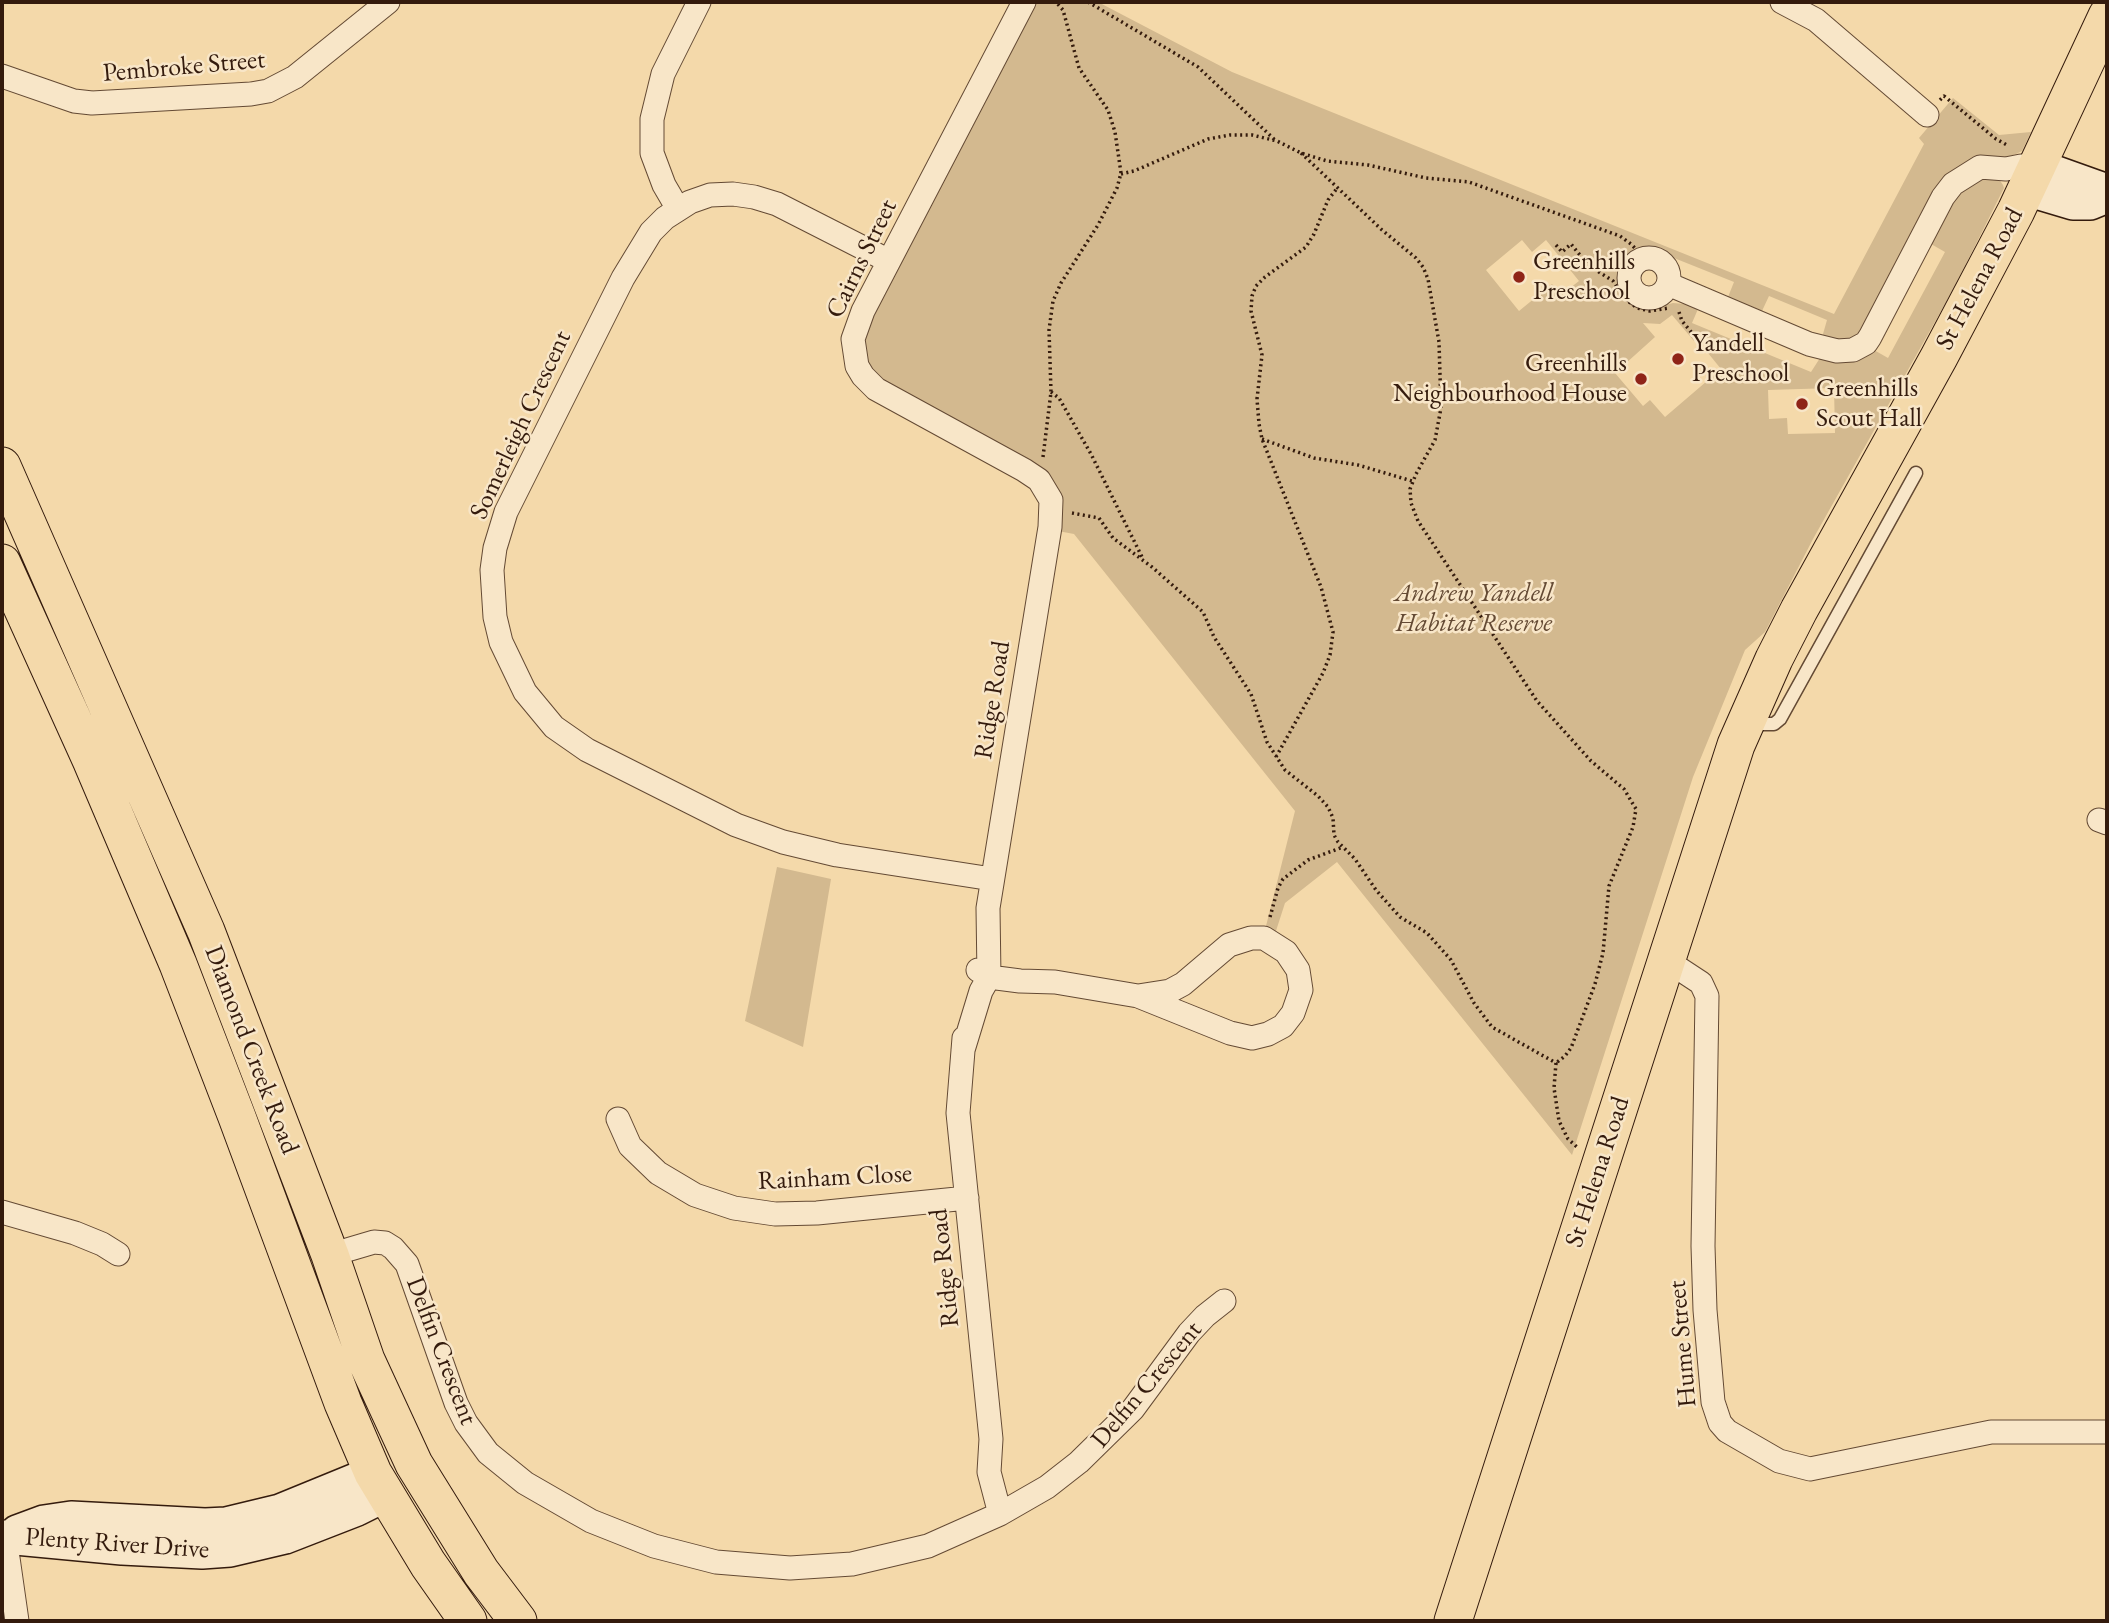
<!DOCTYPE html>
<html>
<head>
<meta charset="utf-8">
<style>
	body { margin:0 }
	#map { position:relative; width:2109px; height:1623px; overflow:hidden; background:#f4d9aa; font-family:"EB Garamond",serif }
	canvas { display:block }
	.frame { position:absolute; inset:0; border:4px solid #341b0d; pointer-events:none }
</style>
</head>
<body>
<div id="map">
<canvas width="2109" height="1623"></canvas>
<div class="frame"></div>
</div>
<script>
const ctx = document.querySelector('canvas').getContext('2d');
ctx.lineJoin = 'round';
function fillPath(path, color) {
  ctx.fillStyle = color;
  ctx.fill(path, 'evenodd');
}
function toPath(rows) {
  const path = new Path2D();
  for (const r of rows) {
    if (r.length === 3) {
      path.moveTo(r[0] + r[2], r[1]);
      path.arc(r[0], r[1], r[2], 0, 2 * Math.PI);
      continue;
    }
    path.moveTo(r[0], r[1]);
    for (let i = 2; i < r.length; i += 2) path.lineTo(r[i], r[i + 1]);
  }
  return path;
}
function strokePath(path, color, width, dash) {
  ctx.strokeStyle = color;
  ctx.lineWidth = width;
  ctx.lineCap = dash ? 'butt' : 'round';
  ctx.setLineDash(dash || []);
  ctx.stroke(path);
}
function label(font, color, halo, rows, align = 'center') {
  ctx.font = font + ' "EB Garamond",serif';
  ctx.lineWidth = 5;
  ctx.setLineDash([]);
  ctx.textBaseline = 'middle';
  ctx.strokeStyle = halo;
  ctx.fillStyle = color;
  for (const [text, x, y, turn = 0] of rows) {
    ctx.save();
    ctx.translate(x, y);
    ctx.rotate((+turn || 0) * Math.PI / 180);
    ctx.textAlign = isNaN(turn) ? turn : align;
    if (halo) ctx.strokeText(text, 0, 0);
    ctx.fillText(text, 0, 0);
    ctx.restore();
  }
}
fillPath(toPath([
	[1032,2,1098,2,1232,72,1834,314,1924,144,1919,138,1953,98,1999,135,2031,132,2022,151,2016,154,2003,158,1972,160,1958,167,1947,176,1860,331,1852,338,1841,340,1824,337,1823,334,1827,320,1769,296,1762,311,1728,297,1734,282,1654,250,1639,250,1627,259,1623,266,1620,282,1623,290,1632,301,1639,305,1653,308,1673,303,1685,304,1698,309,1692,323,1811,372,1820,358,1874,350,1888,358,1945,252,1931,244,1951,206,1961,190,1977,178,1999,179,2003,185,2004,188,1954,288,1813,539,1765,632,1745,650,1693,777,1572,1155,1337,862,1285,903,1275,934,1265,930,1295,811,1074,534,1058,531,1061,508,884,386,860,352,869,315],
	[1522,240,1532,252,1546,240,1579,281,1561,295,1552,284,1519,311,1486,270],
	[1672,315,1694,341,1701,335,1715,344,1708,353,1721,369,1665,417,1650,400,1643,406,1615,373,1655,337,1643,323,1660,324],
	[1834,388,1835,433,1788,434,1787,418,1769,419,1768,390],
	[777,867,831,879,803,1047,745,1021]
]), '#d3b98f');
const lane = toPath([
	[1749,724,1774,724,1780,719,1916,473]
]);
const street = toPath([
	[1782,2,1816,20,1927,115],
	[2,76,74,101,92,103,251,94,268,91,295,77,388,2],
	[678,209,664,185,652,153,652,119,663,74,699,2],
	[1649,278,20],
	[889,261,777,204,754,197,733,194,710,195,690,202,665,218,651,232,623,278,506,512,495,548,492,570,495,617,501,642,525,692,554,727,587,750,736,825,783,842,837,855,992,879],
	[1668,284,1809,344,1837,351,1853,350,1866,343,1870,337,1943,197,1953,184,1980,167,2006,169,2021,166,2037,166],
	[2099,820,2107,823],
	[1666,960,1701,983,1707,996,1703,1246,1705,1310,1713,1402,1720,1423,1727,1431,1779,1461,1810,1469,1991,1432,2107,1432],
	[978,970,989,977,1020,981,1055,982,1138,996,1230,1033,1252,1038,1268,1034,1283,1026,1293,1013,1301,990,1298,970,1286,952,1264,938,1251,938,1229,945,1183,984,1170,991,1138,996],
	[964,1038,958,1113,991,1439,989,1472,1000,1514],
	[963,1050,981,991,989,977,988,908,1050,527,1051,500,1039,480,1024,470,876,389,863,376,857,366,853,339,863,311,1024,2],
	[618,1119,630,1146,658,1173,695,1195,734,1208,775,1214,817,1213,967,1198],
	[2,1212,75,1233,102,1244,118,1254],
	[330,1255,374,1242,385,1243,393,1248,407,1264,456,1403,466,1423,488,1453,525,1483,591,1521,654,1546,716,1562,790,1568,852,1564,928,1546,1000,1514,1047,1487,1079,1462,1133,1409,1189,1333,1205,1316,1224,1301],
	[5,1537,17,1621]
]);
const secondary = toPath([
	[2037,166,2107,191],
	[2026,189,2073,203,2090,203,2107,196],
	[17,1532,44,1522,71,1518,205,1525,226,1524,280,1511,373,1473],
	[5,1537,122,1548,202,1552,230,1550,285,1537,357,1509,385,1495]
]);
const primary = toPath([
	[2,466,206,931,330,1255,366,1360,414,1464,481,1572,518,1621],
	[2,563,92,762,178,964,237,1117,343,1403,373,1473,428,1564,468,1621],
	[1453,1621,1736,745,1774,659,1799,610,1939,357,2016,211,2107,16]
]);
strokePath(lane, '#644a34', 15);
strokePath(street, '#644a34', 25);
strokePath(secondary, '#341b0d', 36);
strokePath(primary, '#341b0d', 39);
strokePath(toPath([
	[1088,2,1198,67,1275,140],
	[1940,100,1944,96,1996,139,2007,145],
	[1301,153,1382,230,1416,258,1423,267,1428,279,1439,342,1441,408,1435,440,1416,474,1410,489,1411,503,1418,521,1537,701,1591,761,1624,789,1636,809,1633,827,1609,886,1603,953,1595,984,1571,1048,1565,1056,1556,1063],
	[1121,174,1134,171,1208,139,1230,135,1252,135,1277,141,1301,153,1327,161,1368,165,1426,178,1469,182,1620,236,1631,244,1645,259],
	[1556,245,1562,252,1571,244,1588,265,1613,281,1624,298,1637,308,1650,311,1669,308],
	[1679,312,1682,321,1697,339],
	[1051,392,1059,398,1091,454,1143,559],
	[1262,439,1314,458,1358,465,1412,481],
	[1043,457,1051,392,1049,330,1053,301,1061,283,1098,225,1117,188,1121,173,1115,132,1108,110,1079,68,1063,10,1056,2],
	[1072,513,1099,518,1113,538,1152,567,1203,612,1214,637,1251,694,1267,742,1285,770,1318,796,1328,807,1333,818,1334,835,1338,842,1355,859,1376,890,1400,917,1427,933,1451,960,1474,1003,1492,1027,1556,1063,1554,1088,1559,1121,1568,1139,1577,1147],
	[1276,757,1323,673,1330,655,1333,632,1321,587,1262,439,1259,424,1257,399,1262,355,1251,311,1252,296,1256,286,1265,277,1306,247,1314,234,1328,200,1338,187],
	[1270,917,1278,888,1283,879,1308,860,1343,847]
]), '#341b0d', 3.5, [2, 3.5]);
strokePath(lane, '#f8e6c8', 12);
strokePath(street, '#f8e6c8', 23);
strokePath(secondary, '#f8e6c8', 33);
strokePath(primary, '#f4d9aa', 37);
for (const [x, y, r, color] of [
	[1519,277,7,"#8f2418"],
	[1678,359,7,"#8f2418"],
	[1641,379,7,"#8f2418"],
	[1802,404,7,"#8f2418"]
]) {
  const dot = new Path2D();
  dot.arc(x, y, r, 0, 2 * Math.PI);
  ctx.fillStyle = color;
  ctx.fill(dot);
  strokePath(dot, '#f8e6c8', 2.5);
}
label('26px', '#341b0d', '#f8e6c8', [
	["Pembroke Street",184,67,-5],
	["Cairns Street",862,259,-64],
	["St Helena Road",1980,279,-62],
	["Somerleigh Crescent",521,425,-65],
	["Ridge Road",993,700,-81],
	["Diamond Creek Road",251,1050,69],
	["St Helena Road",1598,1172,-72],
	["Rainham Close",835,1178,-3],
	["Ridge Road",945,1268,-96],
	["Hume Street",1683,1344,-95],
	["Delfin Crescent",441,1351,69],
	["Delfin Crescent",1147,1385,-50],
	["Plenty River Drive",117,1544,4]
]);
label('26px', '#341b0d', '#f8e6c8', [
	["Greenhills",1533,262],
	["Preschool",1533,292],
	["Yandell",1692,344],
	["Preschool",1692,374],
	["Greenhills",1627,364,"right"],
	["Neighbourhood House",1627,394,"right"],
	["Greenhills",1816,389],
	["Scout Hall",1816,419]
], 'left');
label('italic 26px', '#644a34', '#f8e6c8', [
	["Andrew Yandell",1474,594],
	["Habitat Reserve",1474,624]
]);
</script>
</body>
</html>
